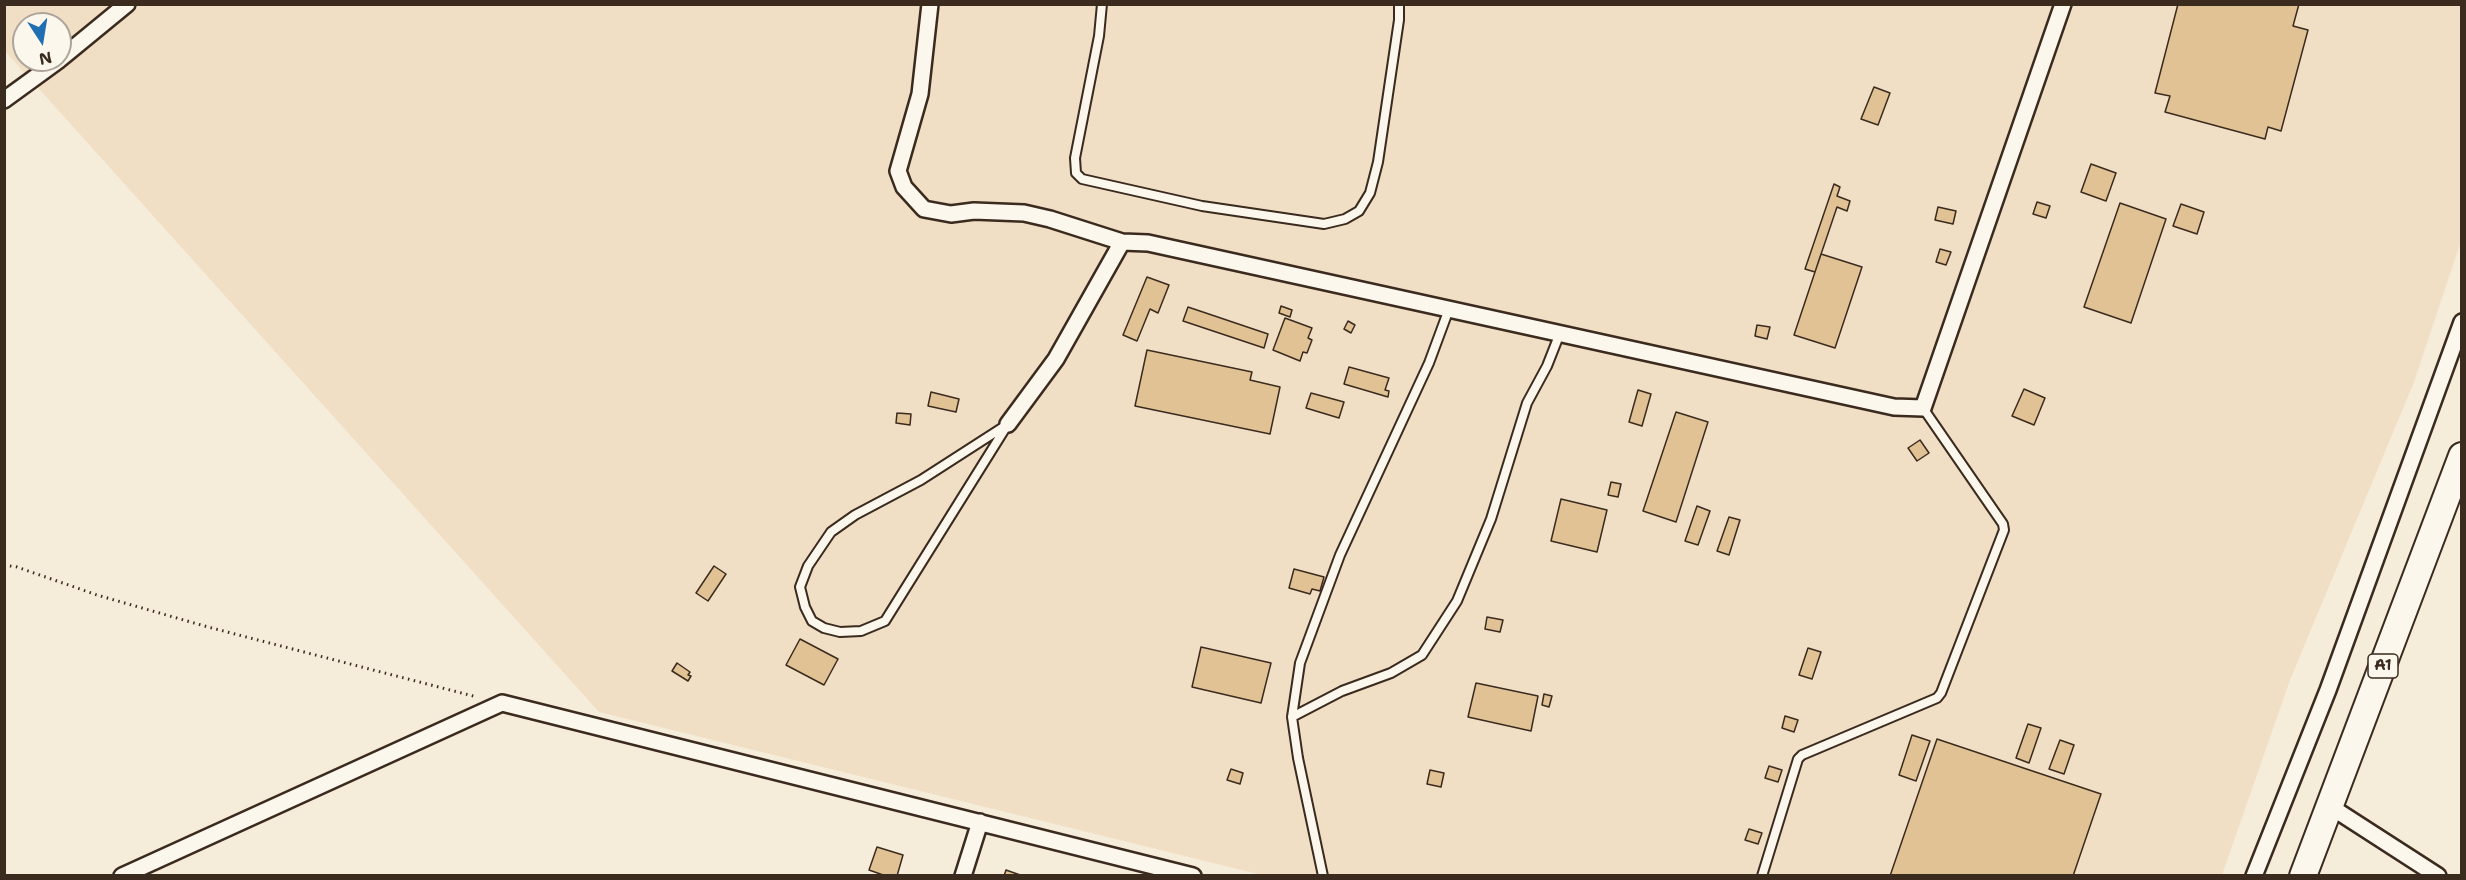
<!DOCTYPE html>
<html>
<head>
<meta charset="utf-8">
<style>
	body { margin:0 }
	#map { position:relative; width:2466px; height:880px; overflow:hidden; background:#f6ecda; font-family:"Shantell Sans",sans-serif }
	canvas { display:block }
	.frame { position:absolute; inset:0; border:6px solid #3b2a1e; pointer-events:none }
	.north { position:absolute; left:12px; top:12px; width:60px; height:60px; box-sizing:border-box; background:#fbf7ec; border:2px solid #aea59a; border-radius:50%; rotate:168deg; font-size:16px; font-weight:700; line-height:24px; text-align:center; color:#3b2a1e }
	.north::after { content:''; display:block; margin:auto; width:21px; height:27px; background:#1f6fb2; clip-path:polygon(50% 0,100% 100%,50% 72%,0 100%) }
</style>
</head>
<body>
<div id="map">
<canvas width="2466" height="880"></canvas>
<div class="frame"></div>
<div class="north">N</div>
</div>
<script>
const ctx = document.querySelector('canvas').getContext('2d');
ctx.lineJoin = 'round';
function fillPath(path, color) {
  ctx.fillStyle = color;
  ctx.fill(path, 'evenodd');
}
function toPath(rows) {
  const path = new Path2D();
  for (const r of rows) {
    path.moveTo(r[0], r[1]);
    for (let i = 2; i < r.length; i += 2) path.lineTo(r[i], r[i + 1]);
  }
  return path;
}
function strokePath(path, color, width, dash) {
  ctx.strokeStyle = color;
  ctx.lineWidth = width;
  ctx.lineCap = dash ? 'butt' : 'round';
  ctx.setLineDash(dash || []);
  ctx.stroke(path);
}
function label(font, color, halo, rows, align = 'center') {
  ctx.font = font + ' "Shantell Sans",sans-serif';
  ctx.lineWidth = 5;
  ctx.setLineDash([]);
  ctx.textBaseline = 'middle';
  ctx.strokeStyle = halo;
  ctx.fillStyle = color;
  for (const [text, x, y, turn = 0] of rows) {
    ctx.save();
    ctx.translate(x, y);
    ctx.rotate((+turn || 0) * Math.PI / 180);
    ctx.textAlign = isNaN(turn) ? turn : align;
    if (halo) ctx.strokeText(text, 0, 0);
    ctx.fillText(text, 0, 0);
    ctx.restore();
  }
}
fillPath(toPath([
	[4,5,2461,5,2461,241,2414,382,2290,680,2222,875,1262,875,599,712,5,51],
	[24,24,60,24,60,60,24,60]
]), '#f0dfc5');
const building = toPath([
	[2178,4,2299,4,2293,26,2308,30,2281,131,2268,127,2265,139,2165,112,2170,96,2155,93,2178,4],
	[1874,87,1890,93,1878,125,1861,119,1874,87],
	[2091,164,2116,173,2106,201,2081,192,2091,164],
	[1834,184,1840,187,1837,196,1850,201,1847,211,1837,207,1815,272,1805,269,1834,184],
	[2037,202,2050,206,2046,218,2033,214,2037,202],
	[2120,203,2166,219,2131,323,2084,307,2120,203],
	[2181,204,2204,212,2197,234,2173,226,2181,204],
	[1938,207,1956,211,1953,224,1935,220,1938,207],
	[1940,249,1951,252,1946,265,1936,262,1940,249],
	[1821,254,1862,267,1835,348,1794,335,1821,254],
	[1147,277,1169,285,1158,313,1150,309,1137,341,1123,335,1147,277],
	[1281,306,1292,310,1290,317,1279,313,1281,306],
	[1188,307,1268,334,1264,348,1183,321,1188,307],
	[1285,318,1312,328,1308,338,1312,340,1307,353,1303,352,1300,361,1273,350,1285,318],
	[1348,321,1355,325,1351,333,1344,329,1348,321],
	[1757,325,1770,327,1767,339,1755,336,1757,325],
	[1147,350,1252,372,1250,380,1280,387,1270,434,1135,406,1147,350],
	[1349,367,1389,378,1385,390,1389,391,1388,397,1344,384,1349,367],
	[2024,389,2045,398,2034,425,2012,416,2024,389],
	[1638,390,1651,394,1642,426,1629,422,1638,390],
	[931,392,959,399,956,412,928,406,931,392],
	[1311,393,1344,402,1339,418,1306,408,1311,393],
	[1676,412,1708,422,1676,522,1643,511,1676,412],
	[897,413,911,414,910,425,896,423,897,413],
	[1920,440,1929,453,1917,461,1908,448,1920,440],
	[1611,482,1621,484,1618,497,1608,495,1611,482],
	[1561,499,1607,510,1597,552,1551,541,1561,499],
	[1697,506,1710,511,1698,545,1685,541,1697,506],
	[1729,517,1740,520,1729,555,1717,551,1729,517],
	[714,566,726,574,708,601,696,593,714,566],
	[1294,569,1324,577,1320,591,1312,589,1310,594,1289,588,1294,569],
	[1487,617,1503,620,1500,632,1485,629,1487,617],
	[800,639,838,659,824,685,786,665,800,639],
	[1201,647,1271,663,1261,703,1192,687,1201,647],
	[1808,648,1821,652,1812,679,1799,675,1808,648],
	[677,663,690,672,688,675,691,676,688,681,672,671,677,663],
	[1476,683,1538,696,1531,731,1468,717,1476,683],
	[1544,694,1552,696,1549,707,1542,705,1544,694],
	[1785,716,1798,720,1794,732,1782,728,1785,716],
	[2028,724,2041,728,2029,763,2016,758,2028,724],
	[1912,735,1930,741,1916,781,1899,775,1912,735],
	[1937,739,2101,794,2073,876,1890,876,1937,739],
	[2060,740,2074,745,2064,774,2049,769,2060,740],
	[1769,766,1782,770,1778,782,1765,778,1769,766],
	[1231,769,1243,773,1240,784,1227,780,1231,769],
	[1430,770,1444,773,1441,787,1427,784,1430,770],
	[1749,829,1762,833,1758,844,1745,840,1749,829],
	[877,847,903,855,897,876,886,876,869,870,877,847],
	[1006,870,1023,876,1004,876,1006,870]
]);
fillPath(building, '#e1c294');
strokePath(building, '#3b2a1e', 1.5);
const service = toPath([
	[1102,4,1099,36,1075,158,1076,173,1082,179,1202,206,1324,224,1345,219,1359,211,1370,193,1378,162,1399,20,1399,4],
	[1008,424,885,621,861,631,840,632,824,628,812,621,805,607,800,587,808,566,831,532,855,515,921,480,1008,424],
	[1292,717,1342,691,1391,673,1422,655,1457,601,1491,519,1527,403,1547,366,1560,333],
	[1323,876,1298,758,1292,717,1300,663,1340,555,1429,363,1449,309],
	[1762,876,1798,759,1802,755,1937,698,1941,693,2004,530,2003,524,1923,408]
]);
const minor = toPath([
	[930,4,920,94,898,171,904,187,924,209,951,214,974,211,1024,213,1050,219,1122,242,1148,243,1894,407,1923,408,2063,4],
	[60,59,127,4],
	[4,100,59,60],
	[1008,424,1056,359,1122,242],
	[2331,807,2438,876],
	[122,876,502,703,1193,876],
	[963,876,980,822],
	[2254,876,2328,690,2462,322]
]);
const trunk = toPath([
	[2303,876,2462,456]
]);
strokePath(service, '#3b2a1e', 12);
strokePath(minor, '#3b2a1e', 20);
strokePath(trunk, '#3b2a1e', 30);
strokePath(toPath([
	[4,565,17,567,97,595,208,627,477,697]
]), '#3b2a1e', 3, [1.5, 4.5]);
strokePath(service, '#fbf7ec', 8);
strokePath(minor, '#fbf7ec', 15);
strokePath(trunk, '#fbf7ec', 26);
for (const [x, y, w] of [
	[2383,666,30]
]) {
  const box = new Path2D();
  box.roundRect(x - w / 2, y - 12, w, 24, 4.5);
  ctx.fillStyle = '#fbf7ec';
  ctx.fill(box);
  strokePath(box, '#3b2a1e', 1.5);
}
label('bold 15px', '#3b2a1e', null, [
	["A1",2383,666]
]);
</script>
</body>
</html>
